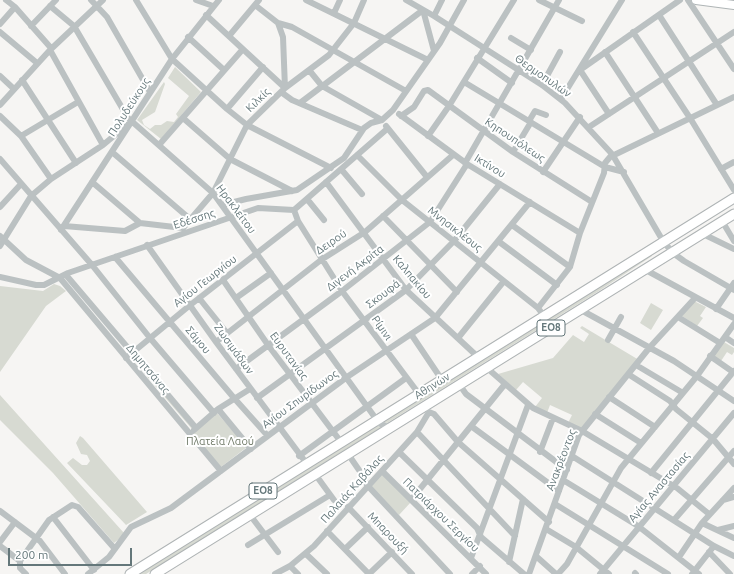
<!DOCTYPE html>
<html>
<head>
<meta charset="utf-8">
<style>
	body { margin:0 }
	#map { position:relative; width:734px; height:574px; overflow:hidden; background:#f6f5f3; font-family:Ubuntu,sans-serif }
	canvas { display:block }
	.scale { position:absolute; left:8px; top:548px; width:124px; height:18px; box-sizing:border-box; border:2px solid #64777a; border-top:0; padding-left:5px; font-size:12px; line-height:14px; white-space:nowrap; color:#64777a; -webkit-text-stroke:3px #fff; paint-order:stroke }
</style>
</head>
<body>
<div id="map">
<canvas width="734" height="574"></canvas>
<div class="scale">200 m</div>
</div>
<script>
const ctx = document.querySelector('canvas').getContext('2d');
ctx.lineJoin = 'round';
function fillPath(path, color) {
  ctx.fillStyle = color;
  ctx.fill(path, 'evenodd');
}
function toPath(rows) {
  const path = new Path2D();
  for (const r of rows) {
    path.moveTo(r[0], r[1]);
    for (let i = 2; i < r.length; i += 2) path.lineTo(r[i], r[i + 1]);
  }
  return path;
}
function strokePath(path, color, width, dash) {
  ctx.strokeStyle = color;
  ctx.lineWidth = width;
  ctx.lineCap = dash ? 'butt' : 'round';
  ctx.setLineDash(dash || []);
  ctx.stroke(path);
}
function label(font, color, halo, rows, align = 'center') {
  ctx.font = font + ' Ubuntu,sans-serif';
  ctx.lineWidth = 4;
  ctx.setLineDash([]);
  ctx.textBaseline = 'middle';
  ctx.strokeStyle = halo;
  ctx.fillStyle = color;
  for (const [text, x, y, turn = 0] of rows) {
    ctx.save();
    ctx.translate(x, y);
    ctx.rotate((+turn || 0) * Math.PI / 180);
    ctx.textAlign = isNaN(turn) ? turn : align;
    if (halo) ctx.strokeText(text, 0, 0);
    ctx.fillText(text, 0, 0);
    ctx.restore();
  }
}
fillPath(toPath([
	[175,67,201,92,161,139,137,120,164,82,165,84,155,112,142,120,144,125,150,129,155,125,161,125,167,121,174,122,178,117,176,114,189,96,168,78],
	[651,254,652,256,599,291,387,423,382,422],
	[54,284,60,286,66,291,46,306,0,372,0,286,43,291],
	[694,301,706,307,700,316,703,318,697,326,682,316],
	[651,303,663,310,651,330,640,323],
	[582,326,639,360,583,429,568,423,572,415,550,405,547,413,535,407,542,398,523,382,516,390,498,374,553,358,573,335,584,342,589,334,580,328],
	[724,342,734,348,734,352,732,355,727,352,721,361,712,356],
	[131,358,134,358,192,427,192,429],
	[0,395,124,533,119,539,114,543,53,473,0,420],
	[217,413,247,447,221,467,192,434],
	[378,425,383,426,146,574,138,574],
	[80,436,83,438,147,512,126,525,67,463,73,458,82,465,87,465,90,461,87,455,81,454,76,443],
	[382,474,411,502,399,515,370,486]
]), '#d7dad2');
const major = toPath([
	[696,0,734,5]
]);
const highway = toPath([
	[130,574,734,198],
	[155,574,734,214]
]);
strokePath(major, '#afb5b6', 10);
strokePath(highway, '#afb4b5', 11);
strokePath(toPath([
	[6,0,15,7,51,48],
	[91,0,107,17,150,92],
	[136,0,172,59,227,109,247,125,331,168],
	[196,0,213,6],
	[306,0,428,60],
	[406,0,434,16,542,85,565,103,612,154,663,241,673,253,684,261,734,290],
	[539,0,582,21],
	[688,0,734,69],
	[255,5,278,23,292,27,406,91],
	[50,6,74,26,128,118,213,193,379,423,390,428],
	[334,13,340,0],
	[206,15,285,88],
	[659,15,717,105],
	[434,16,442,0],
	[278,23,283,37,285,88],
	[0,24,15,7],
	[31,26,56,0],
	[0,32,37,63],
	[633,32,690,118,734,190],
	[229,36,259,0],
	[188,37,224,70],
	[511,38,531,50],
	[50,50,103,145],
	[605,52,658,133],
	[477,58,512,83],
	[309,70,322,86,382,120],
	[580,70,680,0],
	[580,70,609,114],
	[0,76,14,89],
	[22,80,76,163],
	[464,82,605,167,624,172],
	[542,85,560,52],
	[281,92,292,100,362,130],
	[561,99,622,0],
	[300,103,423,10,434,51],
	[0,105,50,50,103,0],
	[227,109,263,67],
	[399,114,467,164,580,233],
	[0,116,21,136,51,179],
	[401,116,414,107,424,91,428,90,513,152,592,202],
	[183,118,230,159,292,191],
	[529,121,535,111,546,115],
	[386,126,427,177],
	[589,127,734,32],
	[21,136,78,102],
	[428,136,449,106,514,0],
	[159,145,243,49],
	[112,152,190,219],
	[513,152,531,122],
	[357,155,402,200,538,308,544,316],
	[0,159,92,265,150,338,214,413],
	[465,163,559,0],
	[341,169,362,194],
	[721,169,734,162],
	[543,172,580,117],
	[92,182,140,223,183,228],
	[326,182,406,290,478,357],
	[307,199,324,220],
	[222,205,246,199,297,190,344,158,364,128,371,123,382,120,393,110,440,43,464,0],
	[0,207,21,184],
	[294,210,298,221,342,291,419,394],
	[383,216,457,292],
	[722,221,734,241],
	[512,225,570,267],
	[64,226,125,231,140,223],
	[183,228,213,193,247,125,285,88,329,55,354,23,364,0],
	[61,230,172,59,219,0],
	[703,234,734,249],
	[0,236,26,260,60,278,221,471],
	[498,241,557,285],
	[147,245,216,342,307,464],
	[0,246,31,196,51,179,103,145,127,125],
	[115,257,234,398,267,435],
	[644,269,734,318],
	[66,275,196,428],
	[0,277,36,285,44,285,68,273,258,208,294,210,387,129],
	[223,280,268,345,341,442],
	[199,298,227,333],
	[236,298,271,273],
	[538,308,570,267,580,233,604,173,605,163,610,157,734,97],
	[716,309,734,283],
	[581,310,674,361,734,401],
	[678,317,720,343],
	[411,334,442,380],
	[725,337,734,343],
	[458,338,504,281],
	[608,340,621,317],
	[216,342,321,260,365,232,453,155],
	[710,356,733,372],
	[126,358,189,306,298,221],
	[636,365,683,393],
	[487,368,533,408,582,431,677,488,709,514],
	[236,369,342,291,430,222,467,164],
	[628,374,670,401,676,409,713,439,734,464],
	[459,384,466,394,567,470],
	[609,397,655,427],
	[257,398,406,290,454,241,500,184],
	[218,409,251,449],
	[429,412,434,414,458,442,549,522],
	[595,414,641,443],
	[471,426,559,491],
	[194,430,218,409,250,389],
	[417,432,515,536],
	[399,452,477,528,481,537,524,574],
	[540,452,553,418],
	[348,454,359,470],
	[299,456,406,378],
	[572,456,714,546,734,556],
	[382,471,486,574],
	[651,473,734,371],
	[315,474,334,500],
	[362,475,367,485,450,574],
	[563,480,638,526,699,574],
	[411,500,505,384],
	[723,500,734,497],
	[555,504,668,574],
	[348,507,412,574],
	[0,511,40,541,65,574],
	[250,515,278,552],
	[53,517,94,570],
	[674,520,734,451],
	[702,523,734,538],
	[546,529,576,547,609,574],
	[718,530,734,526],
	[327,531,369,574],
	[0,542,15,522],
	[248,545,330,495],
	[0,546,20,561],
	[345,549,368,527],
	[709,552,730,574],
	[306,554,327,574],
	[537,557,556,574],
	[679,557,702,523,734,488],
	[471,558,528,405],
	[509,562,523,499],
	[290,566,298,574],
	[635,573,636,574],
	[26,574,20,568,20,561,49,520,72,505,78,507,115,549],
	[88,574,109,557,131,527,171,508,347,377,435,318,530,202],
	[275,574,290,566,314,546,417,432,429,412],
	[369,574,392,552],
	[472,574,480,566],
	[529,574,579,435,650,347,695,298],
	[558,574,567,564,621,468,697,376,734,324],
	[600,574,734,413],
	[692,574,714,546]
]), '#bbc1c2', 6);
strokePath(major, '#fff', 8);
strokePath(highway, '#fff', 9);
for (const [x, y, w] of [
	[551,328,28],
	[263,491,28]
]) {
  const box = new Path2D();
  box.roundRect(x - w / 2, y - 8, w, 16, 3);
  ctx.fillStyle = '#fff';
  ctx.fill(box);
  strokePath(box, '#64777a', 1);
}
label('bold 10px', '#64777a', null, [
	["ΕΟ8",551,328],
	["ΕΟ8",263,491]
]);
label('11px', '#64777a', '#fff', [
	["Θερμοπυλών",543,76,35],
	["Κιλκίς",258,100,-45],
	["Πολυδεύκους",129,107,-57],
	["Κηπουπόλεως",515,140,34],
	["Ικτίνου",490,166,32],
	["Ηρακλείτου",236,209,53],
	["Εδέσσης",194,219,-18],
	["Μνησικλέους",455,229,38],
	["Δειρού",331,242,-34],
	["Διγενή Ακρίτα",355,268,-37],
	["Καλπακίου",412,277,50],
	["Αγίου Γεωργίου",205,281,-38],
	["Σκουφά",383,294,-37],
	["Ρίμινι",382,328,55],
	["Σάμου",198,340,50],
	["Ζωσιμάδων",234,349,54],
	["Ευρυτανίας",289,356,54],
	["Δημητσάνας",148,369,50],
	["Αθηνών",432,386,-32],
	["Αγίου Σπυρίδωνος",300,399,-36],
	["Ανακρέοντος",561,460,-69],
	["Αγίας Αναστασίας",659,487,-50],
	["Παλαιάς Καβάλας",352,489,-48],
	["Πατριάρχου Σεργίου",441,515,44],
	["Μπαρουξή",388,533,46]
]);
label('11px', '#6e7866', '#fff', [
	["Πλατεία Λαού",220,441]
]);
</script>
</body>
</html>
